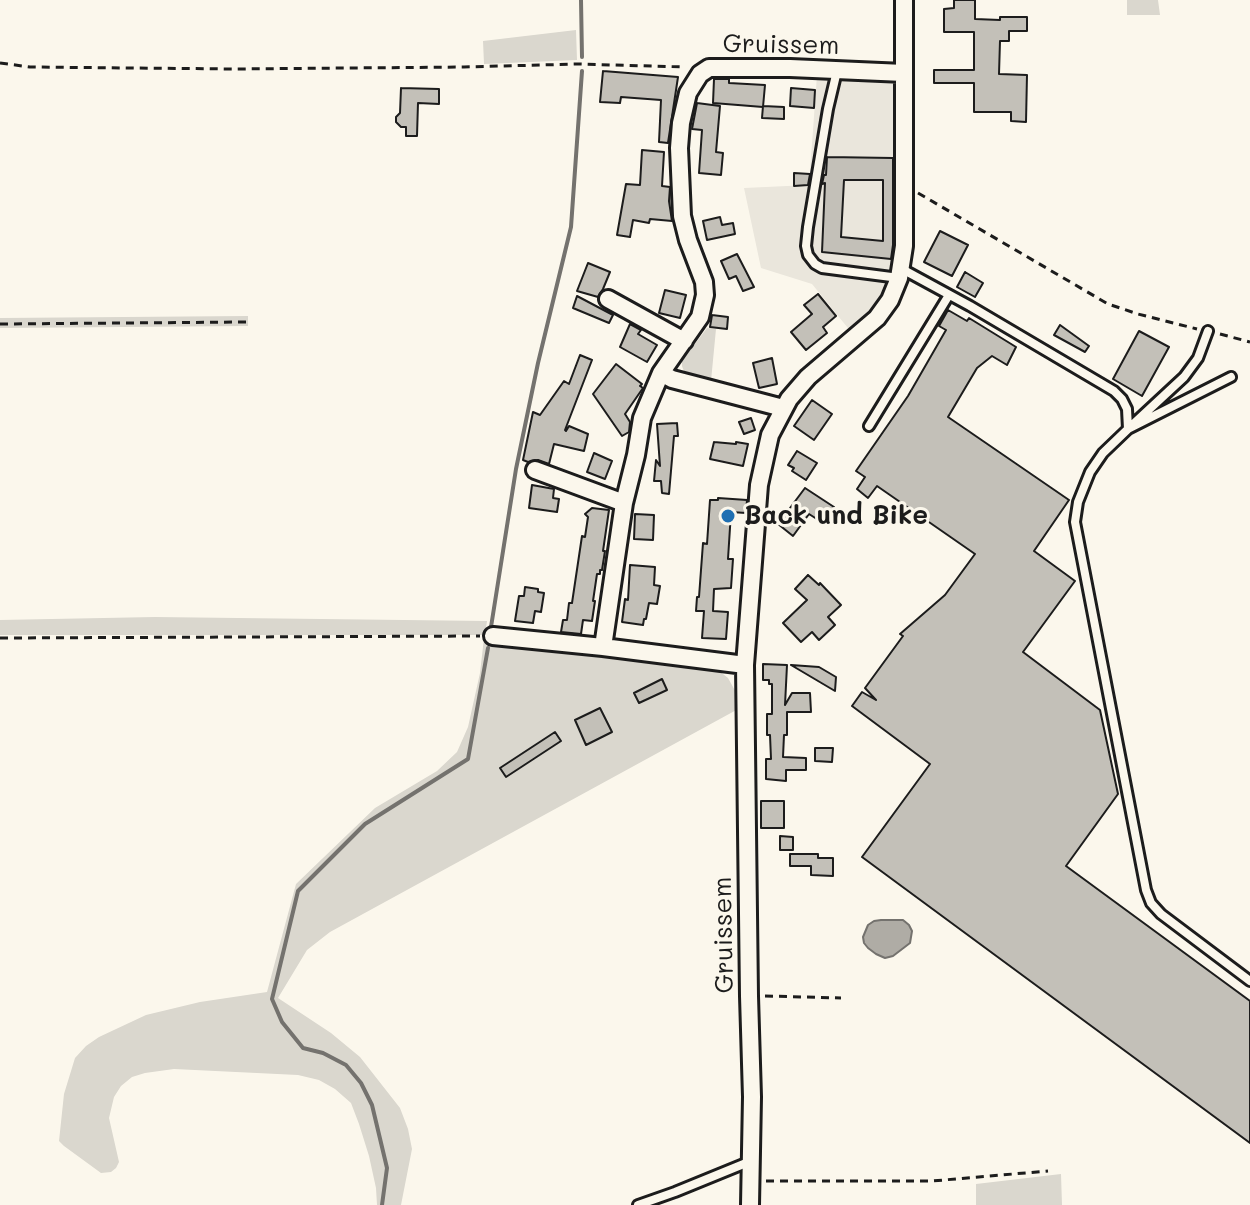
<!DOCTYPE html>
<html>
<head>
<meta charset="utf-8">
<style>
	body { margin:0 }
	canvas { display:block; background:#fbf7ec }
</style>
</head>
<body>
<canvas width="1250" height="1205"></canvas>
<script>
const ctx = document.querySelector('canvas').getContext('2d');
ctx.lineJoin = 'round';
function fillPath(path, color) {
  ctx.fillStyle = color;
  ctx.fill(path, 'evenodd');
}
function toPath(rows) {
  const path = new Path2D();
  for (const r of rows) {
    path.moveTo(r[0], r[1]);
    for (let i = 2; i < r.length; i += 2) path.lineTo(r[i], r[i + 1]);
  }
  return path;
}
function strokePath(path, color, width, dash) {
  ctx.strokeStyle = color;
  ctx.lineWidth = width;
  ctx.lineCap = dash ? 'butt' : 'round';
  ctx.setLineDash(dash || []);
  ctx.stroke(path);
}
function label(font, color, halo, rows, align = 'center') {
  ctx.font = font + ' Mali,sans-serif';
  ctx.lineWidth = 6;
  ctx.setLineDash([]);
  ctx.textBaseline = 'middle';
  ctx.strokeStyle = halo;
  ctx.fillStyle = color;
  for (const [text, x, y, turn = 0] of rows) {
    ctx.save();
    ctx.translate(x, y);
    ctx.rotate((+turn || 0) * Math.PI / 180);
    ctx.textAlign = isNaN(turn) ? turn : align;
    if (halo) ctx.strokeText(text, 0, 0);
    ctx.fillText(text, 0, 0);
    ctx.restore();
  }
}
fillPath(toPath([
	[817,75,859,77,898,82,899,231,891,284,879,306,852,333,812,284,761,268,744,188,809,185]
]), '#eae6dc');
fillPath(toPath([
	[1127,0,1158,0,1160,15,1127,15],
	[576,30,577,60,484,64,483,41],
	[248,316,248,326,0,328,0,318],
	[707,328,716,329,711,381,685,374,682,366,682,361],
	[155,617,487,621,485,635,0,635,0,620],
	[484,638,718,670,728,678,738,696,740,708,330,932,307,950,278,998,331,1033,360,1057,400,1108,408,1129,412,1149,401,1205,377,1205,376,1188,369,1156,359,1124,351,1103,335,1089,319,1080,298,1075,174,1069,145,1073,132,1077,121,1086,114,1097,109,1118,119,1162,116,1168,111,1172,101,1173,64,1146,59,1141,64,1094,75,1058,86,1046,99,1037,146,1015,200,1002,267,992,296,884,375,808,437,771,457,752,468,727,480,673],
	[1061,1174,1062,1205,976,1205,976,1184]
]), '#dad7ce');
const water = toPath([
	[881,920,903,920,909,925,912,931,910,943,893,956,885,958,876,954,868,948,864,943,863,937,868,925,874,921,881,920]
]);
fillPath(water, '#afaca5');
strokePath(water, '#74726e', 2);
strokePath(toPath([
	[581,0,582,57],
	[491,627,516,469,538,363,571,227,582,71],
	[382,1205,387,1168,372,1105,361,1083,346,1065,323,1053,303,1048,282,1022,272,999,298,891,365,824,468,759,488,648]
]), '#74726e', 4);
const building = toPath([
	[954,0,975,0,975,19,1000,20,1000,17,1027,17,1027,31,1009,31,1009,41,1000,41,999,74,1027,75,1026,122,1011,121,1011,112,974,112,974,83,934,83,934,70,974,70,974,32,944,32,944,9,954,8,954,0],
	[603,71,678,77,668,143,659,142,661,100,621,97,620,103,600,102,603,71],
	[714,79,729,79,729,83,765,85,763,107,713,103,714,79],
	[401,88,439,89,439,104,418,103,417,136,406,136,406,127,401,127,396,122,396,117,400,113,401,88],
	[791,88,815,90,814,108,790,106,791,88],
	[697,103,720,106,716,152,723,153,721,175,699,173,702,130,692,129,697,103],
	[763,106,784,107,784,119,762,118,763,106],
	[642,150,664,152,662,186,670,187,669,201,672,221,650,219,649,223,633,220,630,237,617,235,626,184,640,185,642,150],
	[827,157,893,158,893,245,891,259,822,252,825,183,822,184,824,175,826,175,827,157],
	[844,180,883,180,883,241,841,237,844,180],
	[794,173,810,174,808,185,794,186,794,173],
	[720,217,722,225,733,223,735,234,707,240,703,221,720,217],
	[940,231,968,245,952,276,924,262,940,231],
	[737,254,754,287,743,291,736,276,729,279,721,261,737,254],
	[588,263,610,272,603,289,598,297,577,291,588,263],
	[965,272,983,283,975,297,957,287,965,272],
	[665,290,686,295,680,318,659,313,665,290],
	[818,294,836,316,823,327,827,333,806,350,791,332,812,314,804,305,818,294],
	[577,296,613,315,609,323,573,308,577,296],
	[948,310,967,321,969,318,1016,347,1007,365,992,356,977,368,948,417,1069,500,1034,551,1075,581,1023,652,1100,710,1118,794,1066,866,1250,1001,1250,1143,862,857,930,764,852,706,862,692,876,700,865,688,903,636,900,634,945,595,975,554,877,486,868,498,857,489,865,477,856,471,908,396,946,330,939,326,948,310],
	[712,315,728,317,727,329,710,327,712,315],
	[630,324,641,330,638,334,657,345,647,362,620,347,630,324],
	[1060,325,1089,346,1085,352,1054,335,1060,325],
	[1139,331,1169,347,1142,396,1113,379,1139,331],
	[580,355,592,360,565,430,566,431,569,426,588,434,584,451,554,444,549,464,538,460,528,462,523,460,533,412,540,415,564,381,569,384,580,355],
	[772,358,777,384,759,388,753,363,772,358],
	[616,364,642,384,640,386,643,388,625,414,630,422,629,432,622,436,593,394,616,364],
	[812,400,832,414,814,440,794,426,812,400],
	[751,418,755,430,744,434,739,422,751,418],
	[677,423,678,436,674,436,669,494,662,493,661,481,654,481,656,460,660,466,657,424,677,423],
	[714,442,736,444,736,442,748,444,743,466,710,459,714,442],
	[797,451,817,463,806,480,792,471,794,468,788,465,797,451],
	[594,453,612,461,605,479,587,472,594,453],
	[532,485,554,489,553,498,559,499,557,512,529,508,532,485],
	[805,488,834,507,823,523,809,514,793,536,778,524,805,488],
	[718,498,747,500,746,513,731,512,728,559,733,559,731,588,714,589,713,611,728,612,726,639,702,638,704,611,696,611,697,597,699,597,703,543,707,544,710,500,718,500,718,498],
	[592,508,609,510,603,551,605,551,602,570,600,570,600,574,597,574,593,601,595,601,592,621,583,620,581,634,561,632,563,620,567,620,569,603,572,603,582,536,585,537,588,517,585,514,592,508],
	[635,514,654,515,653,540,634,539,635,514],
	[630,565,655,567,654,585,660,586,657,604,649,603,646,619,644,619,643,625,622,622,625,599,628,600,630,565],
	[808,575,819,585,820,583,841,605,828,617,835,625,819,640,812,632,801,642,783,623,807,600,795,589,808,575],
	[525,587,538,589,538,592,544,593,541,612,535,611,533,623,515,621,519,596,524,596,525,587],
	[763,664,787,665,785,705,792,693,810,693,811,712,787,712,787,735,784,735,783,757,806,758,806,770,786,770,786,781,766,779,766,759,771,759,770,735,767,735,767,714,772,714,772,684,769,684,769,680,763,680,763,664],
	[791,665,819,667,836,677,835,691,791,665],
	[662,679,667,690,639,703,634,693,662,679],
	[600,708,612,732,586,745,575,720,600,708],
	[555,732,561,741,506,777,500,768,555,732],
	[815,748,833,748,832,762,815,761,815,748],
	[761,801,784,801,784,828,761,828,761,801],
	[780,836,793,837,793,850,780,850,780,836],
	[790,854,818,854,818,858,833,858,833,876,811,875,811,866,790,866,790,854]
]);
fillPath(building, '#c3c0b8');
strokePath(building, '#1c1c1c', 2);
const lane = toPath([
	[837,71,828,109,808,227,806,246,808,255,815,264,822,268,899,278],
	[902,269,970,306,1114,391,1122,399,1127,409,1128,429,1184,377,1198,358,1208,331],
	[1231,377,1128,429,1103,453,1090,472,1078,502,1075,522,1146,890,1151,903,1161,914,1250,981],
	[869,426,949,295],
	[638,1205,675,1192,751,1161]
]);
const street = toPath([
	[608,299,684,341],
	[661,373,672,379,783,408],
	[535,470,624,503],
	[493,636,603,647,745,665],
	[603,647,624,503,636,455,642,418,661,373,700,317,705,295,704,282,688,240,682,216,679,148,681,123,688,93,700,74,709,68,790,68,904,73],
	[750,1205,752,1097,749,996,745,665,759,485,770,435,789,399,808,377,877,318,890,300,899,278,904,246,904,0]
]);
strokePath(lane, '#1c1c1c', 14);
strokePath(street, '#1c1c1c', 22);
strokePath(toPath([
	[0,63,30,67,234,69,464,67,578,64,685,67],
	[918,193,1108,304,1138,314,1197,329],
	[0,324,246,322],
	[1220,334,1250,342],
	[0,638,480,636],
	[765,996,841,998],
	[766,1181,932,1181,1048,1171]
]), '#1c1c1c', 3, [8, 6]);
strokePath(lane, '#fbf7ec', 8);
strokePath(street, '#fbf7ec', 16);
for (const [x, y, r, color] of [
	[728,516,8,"#1f6fb2"]
]) {
  const dot = new Path2D();
  dot.arc(x, y, r, 0, 2 * Math.PI);
  ctx.fillStyle = color;
  ctx.fill(dot);
  strokePath(dot, '#fbf7ec', 3);
}
label('26px', '#1c1c1c', '#fbf7ec', [
	["Gruissem",781,45,1],
	["Gruissem",724,935,-91]
]);
label('bold 26px', '#1c1c1c', '#fbf7ec', [
	["Back und Bike",744,516]
], 'left');
</script>
</body>
</html>
